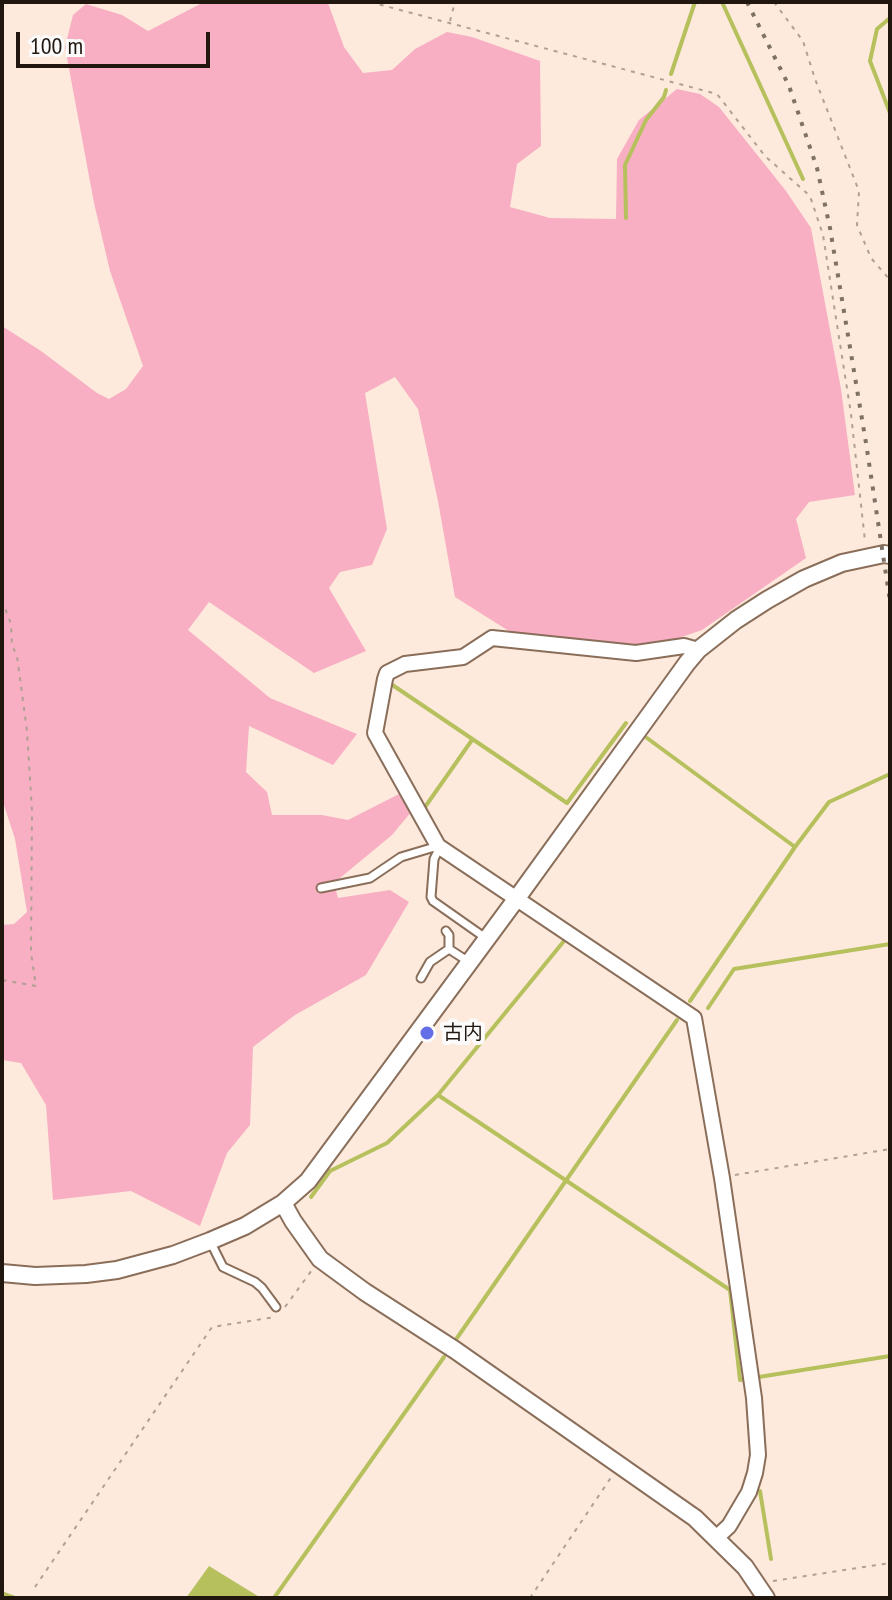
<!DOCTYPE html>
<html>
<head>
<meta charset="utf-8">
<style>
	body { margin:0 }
	#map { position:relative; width:892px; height:1600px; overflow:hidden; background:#fdeadc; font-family:"PT Sans Narrow",sans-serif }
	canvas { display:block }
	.frame { position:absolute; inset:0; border:4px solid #22170f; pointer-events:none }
	.scale { position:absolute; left:16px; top:32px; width:194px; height:36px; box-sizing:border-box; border:4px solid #22170f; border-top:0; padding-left:10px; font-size:24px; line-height:28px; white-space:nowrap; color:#22170f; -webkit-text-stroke:6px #fbfbfb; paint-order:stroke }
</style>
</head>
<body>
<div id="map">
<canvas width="892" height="1600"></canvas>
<div class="frame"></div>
<div class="scale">100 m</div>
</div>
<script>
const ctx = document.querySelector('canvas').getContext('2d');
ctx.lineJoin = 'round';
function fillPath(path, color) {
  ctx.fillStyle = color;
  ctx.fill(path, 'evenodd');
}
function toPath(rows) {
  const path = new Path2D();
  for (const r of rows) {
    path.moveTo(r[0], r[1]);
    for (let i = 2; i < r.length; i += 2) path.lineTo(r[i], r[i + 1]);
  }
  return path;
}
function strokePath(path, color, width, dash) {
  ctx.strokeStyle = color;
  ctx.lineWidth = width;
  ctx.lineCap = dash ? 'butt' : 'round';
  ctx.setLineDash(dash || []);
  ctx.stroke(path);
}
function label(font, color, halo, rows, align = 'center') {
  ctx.font = font + ' "PT Sans Narrow","Noto Sans JP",sans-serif';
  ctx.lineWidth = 8;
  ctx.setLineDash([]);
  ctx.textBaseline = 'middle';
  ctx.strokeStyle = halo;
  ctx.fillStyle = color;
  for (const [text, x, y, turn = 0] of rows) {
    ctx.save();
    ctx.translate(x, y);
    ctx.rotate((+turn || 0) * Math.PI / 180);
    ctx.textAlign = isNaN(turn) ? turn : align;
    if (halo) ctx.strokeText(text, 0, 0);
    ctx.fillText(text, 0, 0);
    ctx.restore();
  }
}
fillPath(toPath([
	[204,2,328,3,344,47,363,73,392,70,415,49,447,32,472,37,540,61,541,146,517,164,510,207,550,218,616,219,617,159,639,120,677,89,700,94,719,107,786,191,811,228,841,389,855,495,809,502,796,519,806,558,702,630,656,646,512,633,455,597,438,501,418,409,395,377,365,393,387,529,372,565,340,572,329,588,366,651,314,673,209,602,188,630,270,698,357,734,333,765,249,726,246,772,267,792,272,815,322,815,348,820,401,793,412,811,392,835,334,883,338,898,390,890,409,902,366,975,295,1015,253,1047,250,1125,227,1153,200,1226,131,1191,53,1200,46,1105,21,1063,2,1060,2,925,14,924,27,912,15,839,2,799,2,326,41,351,97,393,109,399,126,389,143,366,110,271,94,203,65,47,73,15,86,4,122,15,148,31]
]), '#f8afc3');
fillPath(toPath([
	[209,1566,261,1598,186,1598]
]), '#b6c05d');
strokePath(toPath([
	[722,2,803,179],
	[890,18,877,29,870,61,890,113],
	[671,74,695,2],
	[626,218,625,165,646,120,664,97,666,90],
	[391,684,567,803,626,723],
	[647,738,795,847],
	[425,807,472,740],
	[690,1001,795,847,829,802,890,774],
	[708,1008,734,969,890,944],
	[438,1095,730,1290,740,1380,890,1356],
	[311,1197,330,1171,387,1143,438,1095,564,941],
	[457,1338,677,1020],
	[760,1491,771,1559],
	[2,1593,15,1598],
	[274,1598,444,1357]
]), '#b6c05d', 4);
const service = toPath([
	[440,847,434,859,431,897,433,901,487,939],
	[321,888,370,878,401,857,438,846],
	[446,931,449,935,449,949],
	[421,978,430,962,449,949,469,962],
	[210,1241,223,1267,255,1282,262,1288,276,1307]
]);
const minor = toPath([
	[698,650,684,646,636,653,492,638,463,657,405,664,387,673,385,679,375,733,438,846,694,1018,722,1178,754,1398,758,1455,755,1473,749,1492,729,1526,717,1537]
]);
const tertiary = toPath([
	[283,1203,293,1221,320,1259,365,1292,455,1350,695,1518,745,1567,766,1598],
	[2,1273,35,1276,86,1274,117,1270,173,1255,210,1241,245,1226,283,1203,308,1181,517,898,687,663,698,650,736,620,767,600,804,579,842,563,884,554,890,555]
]);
strokePath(service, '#8a6e5a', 11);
strokePath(minor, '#8a6e5a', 18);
strokePath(tertiary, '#8a6e5a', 20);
strokePath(toPath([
	[370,2,717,94,765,156,810,196,823,235,851,414,865,541],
	[774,2,803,41,815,79,859,191,857,225,871,258,890,280],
	[450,21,455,2],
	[2,600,11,624,12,645,17,656,27,731,32,811,31,953,36,986,2,980],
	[735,1175,890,1149],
	[285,1307,312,1270],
	[773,1581,890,1563],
	[35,1587,212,1327,275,1317],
	[530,1598,612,1476]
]), '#b0a094', 2, [4, 6]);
strokePath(service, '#fff', 7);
strokePath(minor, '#fff', 14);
strokePath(tertiary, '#fff', 16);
strokePath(toPath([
	[747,2,789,86,817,168,830,228,866,443,890,601]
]), '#7f7166', 4, [4, 8]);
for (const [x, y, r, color] of [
	[427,1033,8,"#646ee7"]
]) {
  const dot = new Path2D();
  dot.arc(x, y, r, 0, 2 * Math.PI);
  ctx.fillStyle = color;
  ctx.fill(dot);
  strokePath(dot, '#fbfbfb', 3);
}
label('20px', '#22170f', '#fbfbfb', [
	["古内",443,1033]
], 'left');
</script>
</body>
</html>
